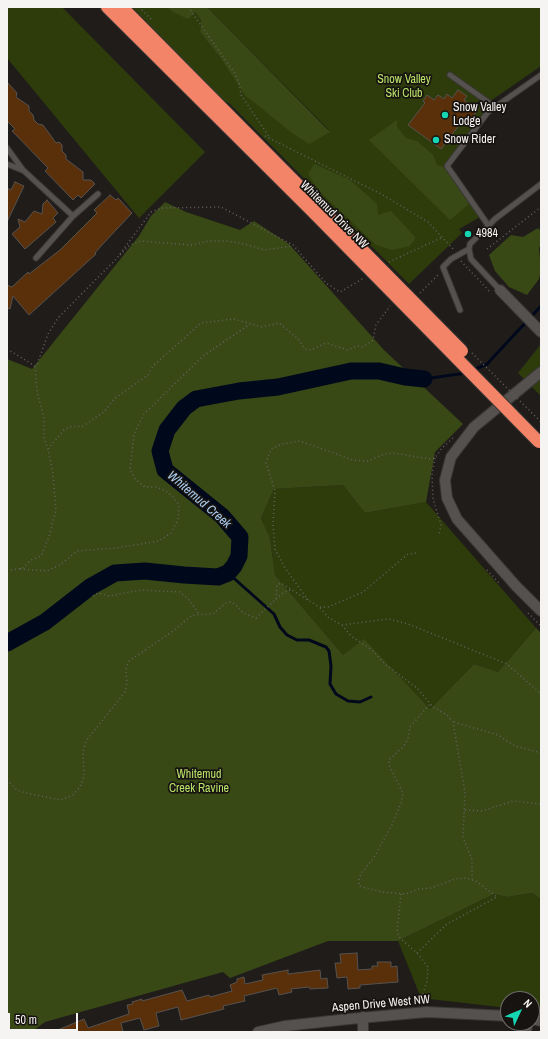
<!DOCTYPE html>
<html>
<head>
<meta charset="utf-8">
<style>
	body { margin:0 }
	#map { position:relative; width:548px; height:1039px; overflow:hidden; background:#201c1a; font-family:"Archivo Narrow",sans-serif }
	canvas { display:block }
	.frame { position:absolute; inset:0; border:8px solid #f6f4f2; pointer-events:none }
	.north { position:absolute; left:500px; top:991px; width:40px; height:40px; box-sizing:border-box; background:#171311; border:1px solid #706d6b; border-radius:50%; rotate:46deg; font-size:11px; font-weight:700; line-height:16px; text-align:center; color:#f6f4f2 }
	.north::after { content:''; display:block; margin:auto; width:14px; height:18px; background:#15d5b3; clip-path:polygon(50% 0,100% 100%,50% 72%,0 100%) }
	.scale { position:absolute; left:8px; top:1013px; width:70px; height:18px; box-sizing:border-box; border:2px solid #f6f4f2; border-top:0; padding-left:5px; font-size:12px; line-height:14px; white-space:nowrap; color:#f6f4f2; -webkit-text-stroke:3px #171311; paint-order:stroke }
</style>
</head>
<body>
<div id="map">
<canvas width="548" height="1039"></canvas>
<div class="frame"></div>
<div class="north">N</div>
<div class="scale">50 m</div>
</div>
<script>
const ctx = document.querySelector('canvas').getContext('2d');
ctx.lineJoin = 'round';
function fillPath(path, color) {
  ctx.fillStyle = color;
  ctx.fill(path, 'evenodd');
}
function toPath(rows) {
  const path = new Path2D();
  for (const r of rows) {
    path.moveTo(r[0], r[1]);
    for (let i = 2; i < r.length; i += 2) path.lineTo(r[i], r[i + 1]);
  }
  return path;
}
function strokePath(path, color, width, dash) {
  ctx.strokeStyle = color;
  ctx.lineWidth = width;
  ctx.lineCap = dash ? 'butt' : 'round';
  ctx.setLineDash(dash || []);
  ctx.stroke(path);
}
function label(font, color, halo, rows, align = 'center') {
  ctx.font = font + ' "Archivo Narrow",sans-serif';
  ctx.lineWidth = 3.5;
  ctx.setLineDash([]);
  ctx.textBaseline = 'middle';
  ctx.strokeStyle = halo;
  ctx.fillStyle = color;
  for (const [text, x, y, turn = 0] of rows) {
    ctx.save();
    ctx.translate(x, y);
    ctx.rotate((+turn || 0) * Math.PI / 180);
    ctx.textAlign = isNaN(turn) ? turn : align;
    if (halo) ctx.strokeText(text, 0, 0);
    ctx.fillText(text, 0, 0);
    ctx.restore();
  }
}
fillPath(toPath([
	[7,7,62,7,205,152,139,218,7,58],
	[132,7,167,7,171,11,195,12,201,20,200,32,222,60,330,131,207,7,541,7,541,66,492,100,446,166,480,217,459,229,462,233,409,284,230,104,219,98],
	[378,215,416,238,410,246],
	[541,344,541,396,518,373],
	[343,485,365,513,426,502,536,628,498,672,474,664,430,709,364,640,343,655,275,575,270,538,261,518,274,489],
	[532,893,541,899,541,1012,532,1010,532,999,508,999,508,1008,421,998,398,941,494,894,507,897]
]), '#2e3c0c');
fillPath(toPath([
	[167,7,207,7,330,132,309,144,292,133,245,95,222,60,200,32,201,20,195,12,188,19,171,11],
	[397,120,397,127,406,138,417,141,433,155,437,165,444,167,469,204,450,220,369,140],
	[314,164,350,180,377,204,378,215,391,211,416,238,410,246,392,250,376,245,319,191,308,174],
	[165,202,186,212,240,230,254,221,289,244,384,350,463,424,435,452,426,502,365,513,343,485,274,489,261,518,270,538,275,575,343,655,364,639,430,709,474,664,498,672,536,628,541,633,541,899,532,893,507,897,494,894,398,941,328,941,230,978,223,972,45,1022,31,1032,12,1032,7,1019,7,359,32,369,139,236,151,216],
	[538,228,541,231,541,244,539,248,541,270,539,279,527,295,509,287,495,271,489,255,511,235,523,237]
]), '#394916');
strokePath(toPath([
	[473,370,487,364,541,306],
	[424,379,466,373],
	[228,573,274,614,280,627,287,635,297,640,309,640,326,647,329,651,331,666,330,684,336,694,348,701,360,702,371,697]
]), '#00091c', 3);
strokePath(toPath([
	[7,643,45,622,90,587,115,573,145,571,184,575,218,577,228,573,234,566,239,556,240,537,222,516,165,470,160,451,167,430,184,408,196,399,239,391,278,387,351,371,379,371,405,377,424,379]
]), '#00091c', 17);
const building = toPath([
	[7,82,17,93,16,97,29,106,29,111,33,115,34,120,38,124,43,125,56,143,59,142,62,145,62,151,66,155,66,159,83,172,83,180,91,180,95,184,81,198,78,195,73,200,45,171,48,168,12,131,15,129,7,121,7,82],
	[458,90,467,96,464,100,478,110,468,123,463,120,441,149,408,125,425,103,423,101,427,95,434,100,438,95,444,99,447,94,452,98,458,90],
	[15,182,24,186,7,222,7,188,11,190,15,182],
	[110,195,116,200,118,198,132,213,101,246,95,253,96,254,29,315,13,296,10,309,7,308,7,285,12,287,28,272,29,274,60,250,97,213,94,210,110,195],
	[47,200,58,213,53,218,56,222,25,249,12,234,20,227,18,219,25,222,34,211,42,214,43,204,47,200],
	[357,953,358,970,372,969,372,966,378,966,377,962,391,962,391,967,397,966,398,982,360,985,360,988,348,989,347,977,337,978,335,963,341,963,340,954,357,953],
	[288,970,288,974,320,970,321,979,327,978,328,988,310,989,309,987,291,989,292,992,279,995,277,988,244,996,245,1001,223,1006,224,1009,181,1020,178,1007,156,1013,159,1026,144,1030,140,1018,121,1023,123,1032,53,1032,84,1019,88,1028,129,1014,127,1005,133,1004,132,1002,142,999,142,1001,182,990,187,1001,209,995,210,997,232,991,230,985,237,982,237,979,244,977,245,984,263,980,262,975,288,970]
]);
fillPath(building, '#59300a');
strokePath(building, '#565250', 1);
const service = toPath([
	[450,75,495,107],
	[7,148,23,170,73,216],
	[7,164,22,170],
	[488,225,447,166,488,112,541,75],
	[36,258,73,216,98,194],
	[500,290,471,259,469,249,470,244,495,219,541,184],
	[460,310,443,267,451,259,469,249]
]);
const minor = toPath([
	[500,290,541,332],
	[541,372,474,427,451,457,445,480,447,498,457,519,516,586,541,611],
	[363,1017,363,1032],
	[532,1019,541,1021],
	[258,1032,285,1026,349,1019,427,1012,508,1016],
	[526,1032,527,1023]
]);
const motorway = toPath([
	[107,7,315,214],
	[122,7,322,209]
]);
strokePath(service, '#383634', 7);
strokePath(minor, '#383634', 12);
strokePath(motorway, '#383634', 14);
strokePath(toPath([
	[139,7,153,21],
	[188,7,234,72,239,82,241,95,270,138],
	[265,136,381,194,428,222,454,250],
	[487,249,541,207],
	[120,255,130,245,141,241,191,245,209,241,228,241,248,245,264,250,293,246],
	[461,261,490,292],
	[389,262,443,237],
	[420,293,439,274],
	[7,349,35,366,37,365,48,334,58,318,117,258,151,212,162,208,221,207,293,245,326,283,340,292,364,278],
	[48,449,64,430,69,427,83,426,104,412,114,399,148,375,153,366,201,323,234,319,262,327,279,323,298,339,305,349,311,350,326,343,348,350,357,346,363,347,373,340,376,325,390,306],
	[435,458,432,473,433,499,441,525,439,534],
	[20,569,47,571,60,565,77,551,116,548,159,541,171,533,178,520,179,505,173,497,166,491,156,487,145,487,135,479,130,469,134,434,144,414,203,356,250,324],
	[487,570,500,584],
	[7,571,23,568,31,560,41,556,49,537,56,510,53,474,48,449,44,439,44,418,37,392,35,366],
	[93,596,98,593,109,596,141,590,180,592,190,601,199,614],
	[276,599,284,592,291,590],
	[308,600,285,568,275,549,273,524,275,491,266,463,271,449,282,444,300,441,353,460,368,461,384,454,393,453,430,459,435,458,442,448,453,438],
	[320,608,329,618,342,625,388,619,408,624,507,664,541,694],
	[528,613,541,626],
	[342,625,351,636,372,650,386,665,417,688,433,707,447,715,453,722,465,792,463,837,472,860,472,879],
	[454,722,498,735,515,746,538,752,541,754],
	[7,780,17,790,26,793,61,800,73,795,80,787,84,776,83,752,86,741,125,692,127,682,126,669,129,661,173,631,192,615,213,614,226,603,230,602,235,604,243,613,256,618,276,599,277,585,281,583,319,607,328,607,363,592,408,554,417,553],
	[465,810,482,811,513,801,541,804],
	[401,894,397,932,400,938,417,953,428,967,427,981,423,994,425,1003],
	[417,953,447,924,497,897,476,881,466,878,455,879,431,888,418,889,406,894,382,892,359,886,359,879,362,872,373,859,392,825,401,803,403,793,389,765,389,760,403,747,408,739,410,727,430,704]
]), '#64615f', 1.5, [1, 3]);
strokePath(service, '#55514e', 5);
strokePath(minor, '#55514e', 10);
strokePath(motorway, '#f48468', 12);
const motorwayBridge = toPath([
	[322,209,462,351],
	[315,214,539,442]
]);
strokePath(motorwayBridge, '#383634', 14, []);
strokePath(toPath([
	[472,353,541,422]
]), '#64615f', 1.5, [1, 3]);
strokePath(motorwayBridge, '#f48468', 12);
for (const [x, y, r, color] of [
	[445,115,4,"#15d5b3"],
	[436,140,4,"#15d5b3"],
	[468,234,4,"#15d5b3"]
]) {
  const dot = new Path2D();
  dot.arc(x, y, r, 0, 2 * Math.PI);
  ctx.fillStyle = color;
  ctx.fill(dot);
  strokePath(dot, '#171311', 1.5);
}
label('12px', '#bae367', '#171311', [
	["Snow Valley",404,80],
	["Ski Club",404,94],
	["Whitemud",199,775],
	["Creek Ravine",199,789]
]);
label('12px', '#f6f4f2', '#171311', [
	["Snow Valley",453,108],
	["Lodge",453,122],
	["Snow Rider",444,140],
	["4984",476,234]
], 'left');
label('12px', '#f6f4f2', '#171311', [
	["Whitemud Drive NW",334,215,45],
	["Aspen Drive West NW",381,1004,-5]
]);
label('italic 13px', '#aacef1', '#171311', [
	["Whitemud Creek",199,500,41]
]);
</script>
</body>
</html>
